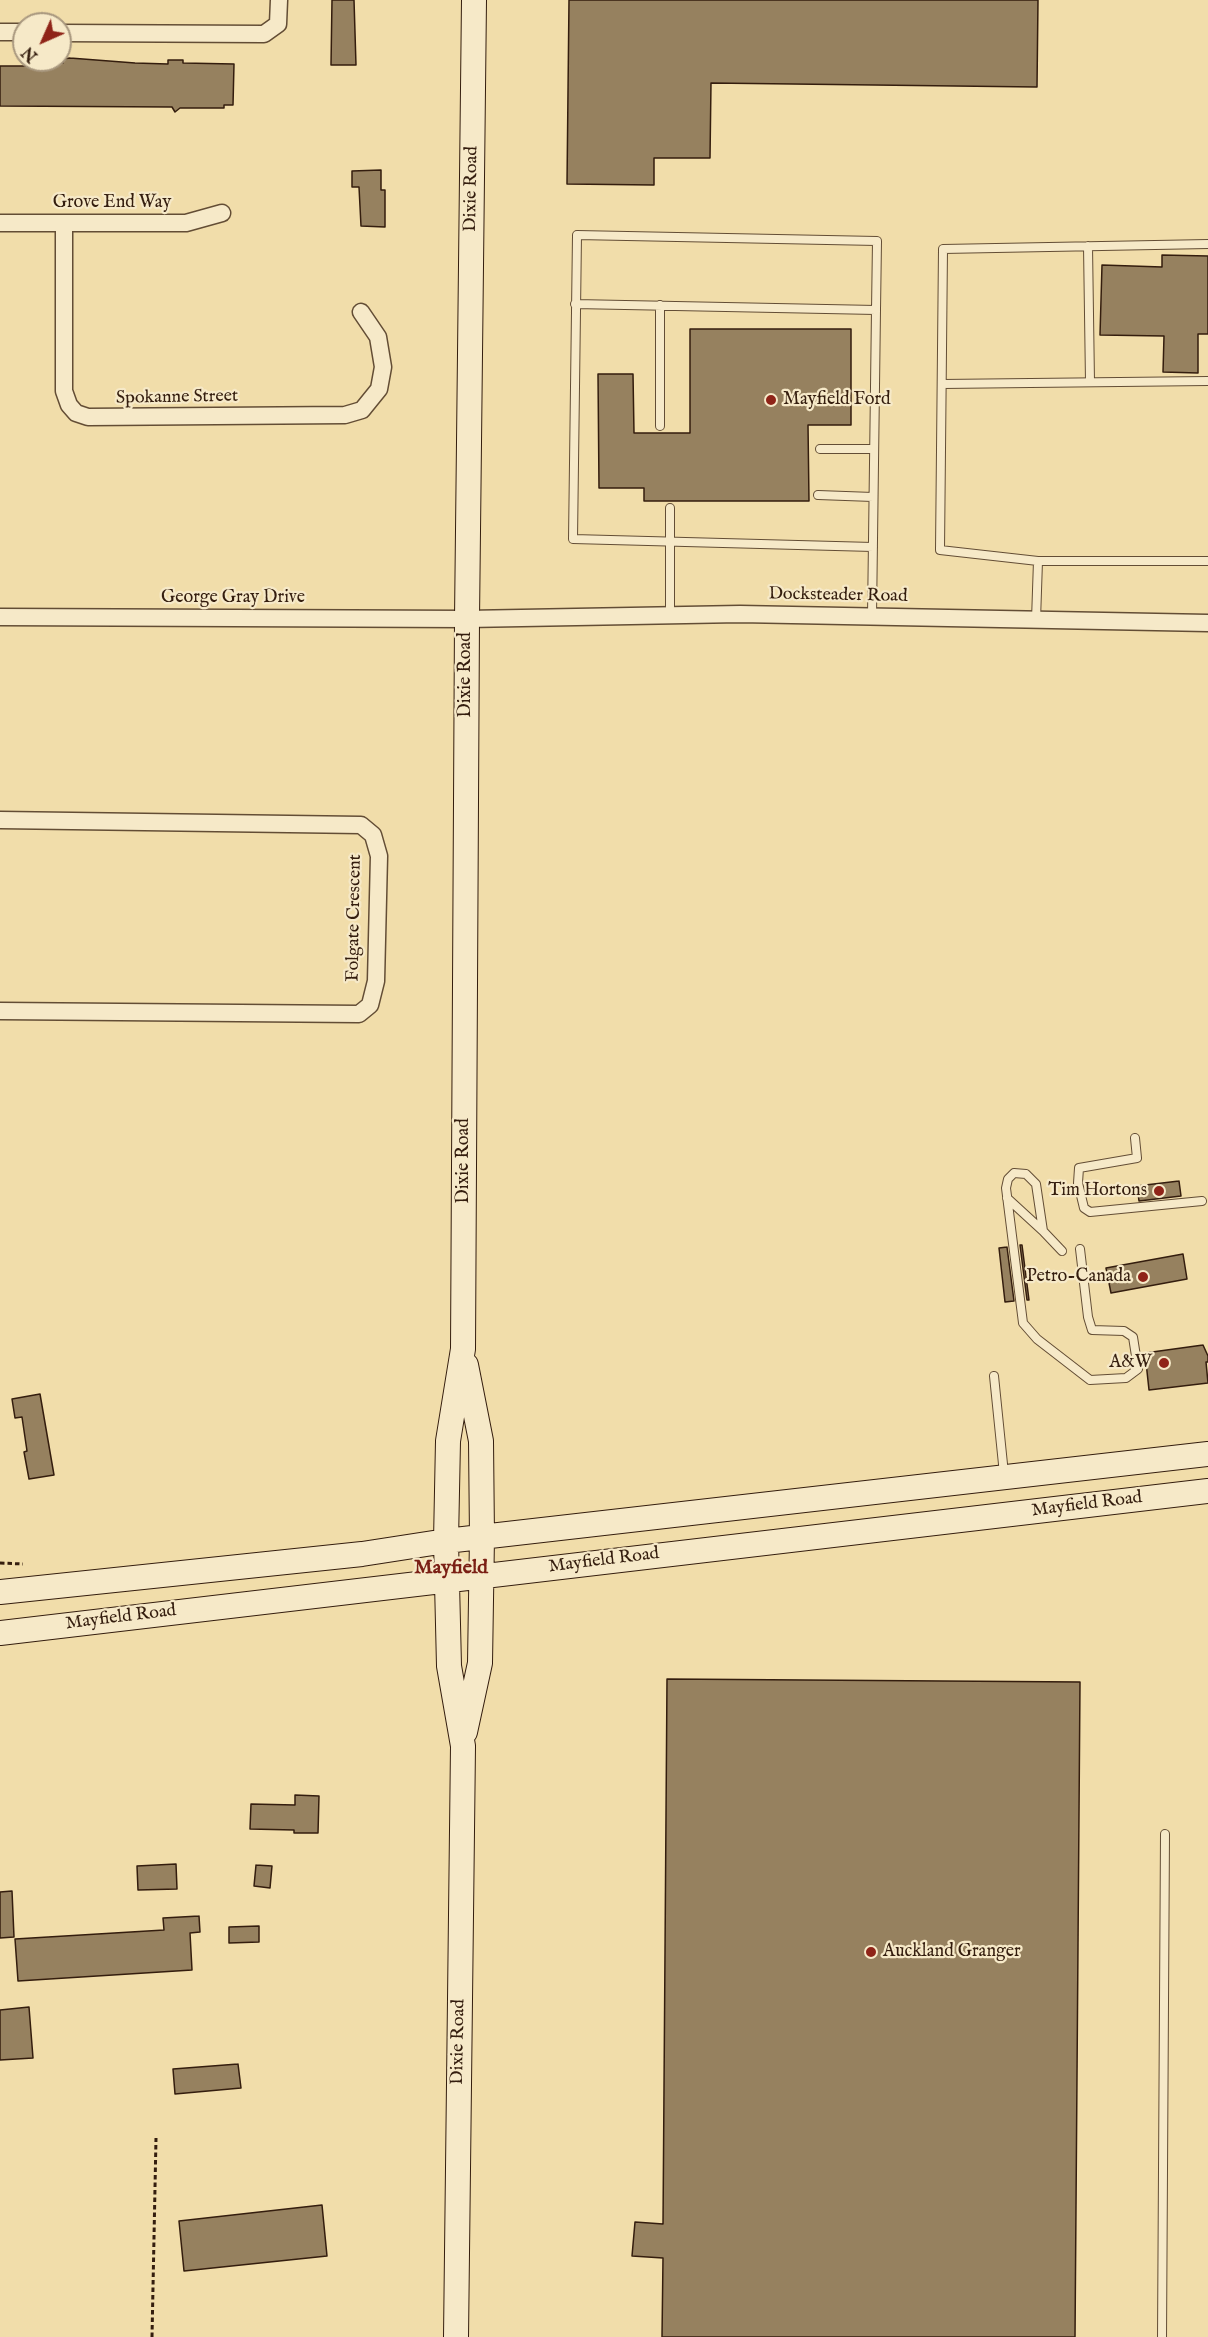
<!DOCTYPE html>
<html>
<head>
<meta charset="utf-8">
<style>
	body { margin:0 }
	#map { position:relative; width:1208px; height:2337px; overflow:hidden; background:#f1ddaa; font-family:"IM FELL English",serif }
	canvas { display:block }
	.north { position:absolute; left:12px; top:12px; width:60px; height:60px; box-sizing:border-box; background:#f6e9c8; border:2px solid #a8977e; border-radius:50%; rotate:225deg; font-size:16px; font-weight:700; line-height:24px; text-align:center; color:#341d0e }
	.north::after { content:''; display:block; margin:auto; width:21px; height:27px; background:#8f2418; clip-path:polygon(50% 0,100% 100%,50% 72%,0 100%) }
</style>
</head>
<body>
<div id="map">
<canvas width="1208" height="2337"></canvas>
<div class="north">N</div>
</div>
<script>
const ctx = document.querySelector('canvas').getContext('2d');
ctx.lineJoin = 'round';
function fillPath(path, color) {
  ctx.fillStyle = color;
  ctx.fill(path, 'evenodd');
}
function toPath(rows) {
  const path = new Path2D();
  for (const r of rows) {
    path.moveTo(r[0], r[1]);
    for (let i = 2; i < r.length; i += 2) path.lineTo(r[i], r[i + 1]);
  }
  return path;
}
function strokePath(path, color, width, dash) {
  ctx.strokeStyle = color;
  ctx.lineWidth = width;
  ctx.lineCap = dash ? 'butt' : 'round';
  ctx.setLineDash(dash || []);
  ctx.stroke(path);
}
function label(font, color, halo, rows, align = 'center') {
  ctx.font = font + ' "IM FELL English",serif';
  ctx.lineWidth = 4.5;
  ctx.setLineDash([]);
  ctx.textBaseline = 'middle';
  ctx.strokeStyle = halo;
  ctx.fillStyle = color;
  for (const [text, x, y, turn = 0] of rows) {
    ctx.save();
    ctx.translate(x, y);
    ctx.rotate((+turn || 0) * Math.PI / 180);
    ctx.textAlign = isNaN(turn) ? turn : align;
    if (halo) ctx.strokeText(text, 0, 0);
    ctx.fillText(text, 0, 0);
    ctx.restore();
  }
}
const building = toPath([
	[332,0,354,0,356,65,331,65,332,0],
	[569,0,1038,0,1037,87,711,83,710,158,654,158,654,185,567,184,569,0],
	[70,58,135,63,168,64,168,60,183,60,183,63,234,64,233,105,224,105,224,108,180,108,175,112,172,107,0,106,0,66,44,66,44,63,63,63,63,59,70,58],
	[381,170,381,190,385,190,385,227,361,226,359,187,352,187,352,171,381,170],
	[1162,255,1208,256,1208,334,1198,334,1198,373,1163,372,1164,336,1100,335,1102,265,1162,267,1162,255],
	[690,329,851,329,851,425,808,425,809,501,644,501,644,488,599,488,598,374,633,374,634,433,690,433,690,329],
	[1179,1181,1181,1196,1139,1201,1137,1186,1179,1181],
	[1020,1245,1022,1245,1029,1300,1027,1300,1020,1245],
	[1007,1247,1014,1301,1005,1302,999,1248,1007,1247],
	[1183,1254,1187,1279,1111,1293,1106,1268,1183,1254],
	[1203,1345,1208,1356,1208,1362,1206,1362,1208,1383,1149,1390,1145,1353,1203,1345],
	[40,1394,54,1475,29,1479,24,1452,27,1451,22,1417,15,1418,12,1399,40,1394],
	[667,1679,1080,1682,1075,2337,662,2337,663,2258,632,2256,635,2222,663,2224,667,1679],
	[295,1795,319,1796,318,1833,294,1833,294,1830,250,1829,251,1804,295,1805,295,1795],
	[176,1864,177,1889,138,1890,137,1866,176,1864],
	[256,1865,272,1866,270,1888,254,1886,256,1865],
	[12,1891,14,1937,0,1938,0,1892,12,1891],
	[199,1916,200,1932,190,1933,192,1970,18,1981,15,1939,164,1930,163,1918,199,1916],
	[259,1926,259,1942,229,1943,229,1927,259,1926],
	[29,2007,33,2058,0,2060,0,2010,29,2007],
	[238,2064,241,2088,175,2094,173,2069,238,2064],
	[322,2205,327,2256,184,2271,179,2221,322,2205]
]);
fillPath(building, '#96815f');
strokePath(building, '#341d0e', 1.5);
const service = toPath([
	[1208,244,943,249,940,550,1038,561,1208,561],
	[1088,246,1090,382],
	[575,304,876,310],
	[942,384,1208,381],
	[660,426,660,305],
	[820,449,874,449],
	[818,495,873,497],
	[670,615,670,508],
	[872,616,876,310,877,241,577,235,573,539,873,547],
	[1036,620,1038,561],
	[1135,1138,1137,1158,1079,1168,1078,1183,1084,1208,1090,1212,1202,1201],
	[1007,1198,1043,1231],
	[1062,1251,1043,1231,1036,1184,1026,1174,1014,1173,1008,1179,1006,1188,1023,1323,1037,1339,1090,1380,1126,1378,1138,1369,1133,1337,1124,1331,1092,1330,1088,1317,1080,1249],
	[994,1376,1004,1474],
	[1162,2337,1165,1834]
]);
const minor = toPath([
	[0,32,24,32],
	[60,33,264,34,278,24,279,0],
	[0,223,186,223,222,213],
	[64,223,64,391,69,405,76,413,88,417,345,415,362,410,379,389,383,367,378,337,361,312],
	[0,617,467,619,740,614,1208,623],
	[0,820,361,825,373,835,379,856,376,981,370,1005,359,1014,0,1011]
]);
const secondary = toPath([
	[0,1592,362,1554,446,1541,1208,1454],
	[0,1633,1208,1491],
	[465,1732,480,1663,482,1537,481,1441,466,1365],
	[456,2337,463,1746,449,1666,446,1541,448,1441,463,1349,467,619,474,0]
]);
strokePath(service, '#634d35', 10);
strokePath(minor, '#634d35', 19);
strokePath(secondary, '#341d0e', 26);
strokePath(toPath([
	[0,1563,23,1564],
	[152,2337,156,2138]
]), '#341d0e', 3, [4.5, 3]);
strokePath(service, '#f6e9c8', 8);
strokePath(minor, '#f6e9c8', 16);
strokePath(secondary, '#f6e9c8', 24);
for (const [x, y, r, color] of [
	[771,400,6,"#8f2418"],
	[1159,1191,6,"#8f2418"],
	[1143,1277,6,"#8f2418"],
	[1164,1363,6,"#8f2418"],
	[871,1952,6,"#8f2418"]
]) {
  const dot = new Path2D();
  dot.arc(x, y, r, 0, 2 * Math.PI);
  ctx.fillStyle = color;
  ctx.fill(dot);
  strokePath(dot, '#f6e9c8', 2);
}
label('18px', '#341d0e', '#f6e9c8', [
	["Dixie Road",472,189,-89],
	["Grove End Way",112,203],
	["Spokanne Street",177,398,-1],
	["Docksteader Road",838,596,1],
	["George Gray Drive",233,598],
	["Dixie Road",466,675,-90],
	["Folgate Crescent",355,918,-89],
	["Dixie Road",464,1161,-90],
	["Mayfield Road",1087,1505,-7],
	["Mayfield Road",604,1561,-7],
	["Mayfield Road",121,1618,-7],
	["Dixie Road",459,2042,-89]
]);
label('18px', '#341d0e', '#f6e9c8', [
	["Mayfield Ford",783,400,"left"],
	["Tim Hortons",1147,1191],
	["Petro-Canada",1131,1277],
	["A&W",1152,1363],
	["Auckland Granger",883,1952,"left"]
], 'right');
label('bold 20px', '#7a1f14', '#f6e9c8', [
	["Mayfield",451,1569]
]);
</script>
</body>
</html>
